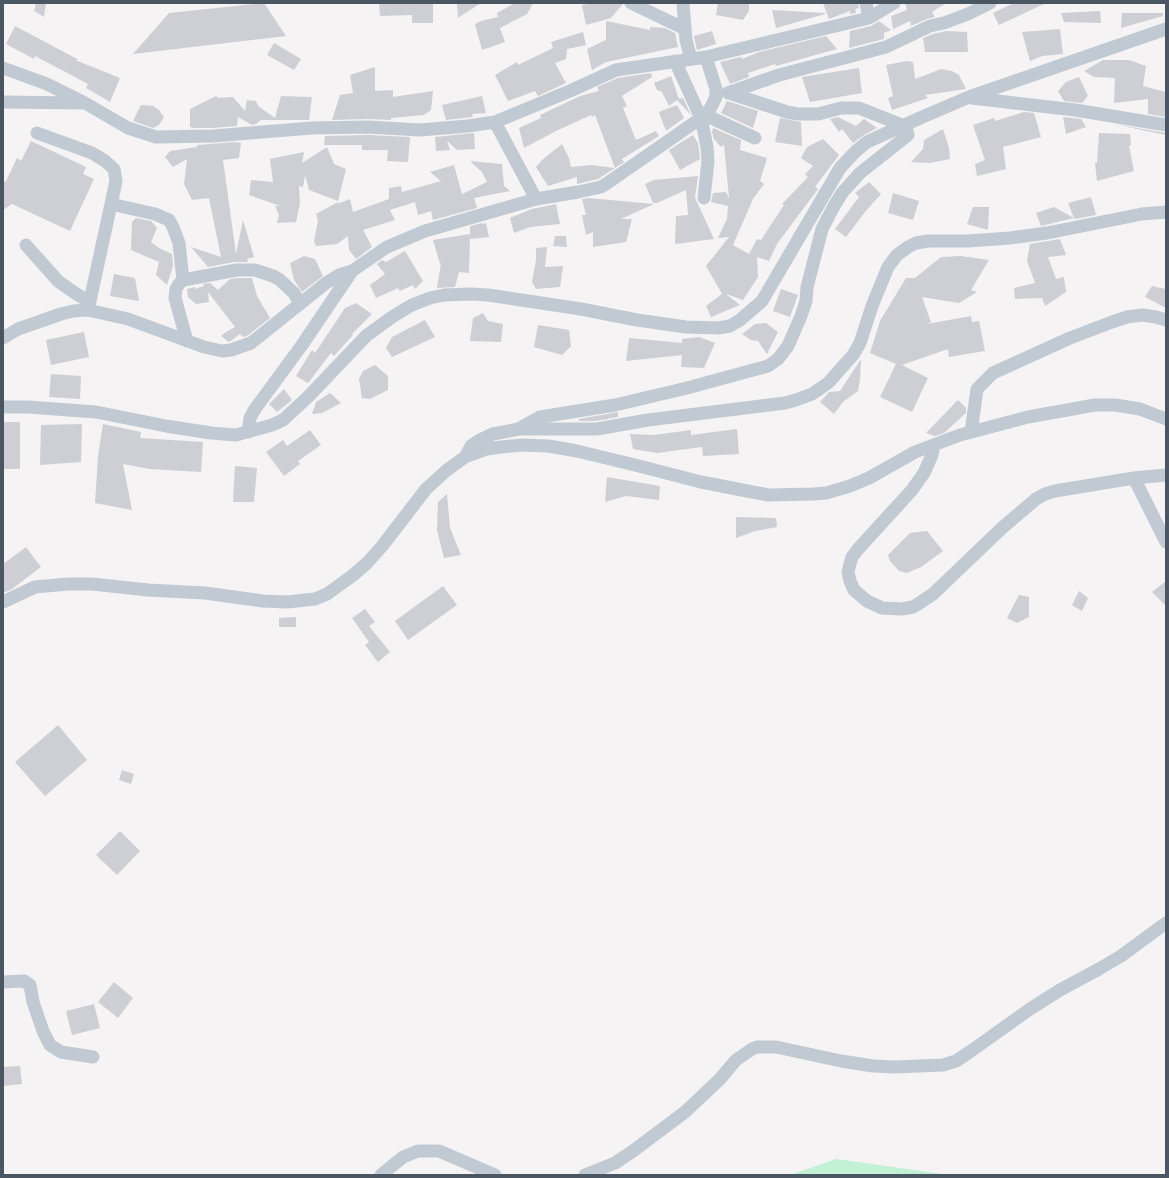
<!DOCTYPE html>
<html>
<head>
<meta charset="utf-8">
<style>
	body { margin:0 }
	#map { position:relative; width:1169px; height:1178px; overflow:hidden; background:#f5f3f3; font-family:Manrope,sans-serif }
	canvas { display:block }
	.frame { position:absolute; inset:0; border:4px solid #4a5661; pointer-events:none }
</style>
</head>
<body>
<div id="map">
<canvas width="1169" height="1178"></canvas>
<div class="frame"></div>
</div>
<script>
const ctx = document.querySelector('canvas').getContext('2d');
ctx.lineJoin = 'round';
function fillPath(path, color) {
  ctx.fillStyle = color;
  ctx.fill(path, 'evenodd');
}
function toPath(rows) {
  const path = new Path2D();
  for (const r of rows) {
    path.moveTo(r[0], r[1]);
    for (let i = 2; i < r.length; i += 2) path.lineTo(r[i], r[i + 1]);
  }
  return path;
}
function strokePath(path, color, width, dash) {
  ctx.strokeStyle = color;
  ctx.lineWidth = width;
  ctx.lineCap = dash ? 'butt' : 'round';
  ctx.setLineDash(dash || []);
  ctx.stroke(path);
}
fillPath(toPath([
	[836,1159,950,1175,790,1175]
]), '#c3f1d5');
fillPath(toPath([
	[36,3,46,3,44,17,34,11],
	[264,3,286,36,133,54,169,13],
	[379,3,433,3,433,23,412,23,412,15,380,16],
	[457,3,481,3,458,18],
	[515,3,533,3,527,14,500,28,505,42,482,50,475,24,481,21,498,17,497,13],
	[594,3,623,3,623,4,611,18,586,25,582,5],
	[718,3,749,3,749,11,743,20,716,15],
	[823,3,858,3,859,8,855,9,856,13,850,14,850,11,829,19],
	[905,3,946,3,932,12,935,17,927,19,911,26,910,21,893,29,891,16,907,10],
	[1014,3,1046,3,999,25,993,13],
	[772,10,825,13,825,14,776,28],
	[1100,11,1101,23,1064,22,1061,13],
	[1122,13,1163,13,1163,16,1121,28],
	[606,21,650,30,650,27,665,28,675,33,678,47,606,62,592,70,587,49,606,40],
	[879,21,891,30,884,33,884,39,849,48,850,31,871,26],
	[15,26,79,60,75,60,120,78,110,102,86,88,88,84,35,56,34,59,6,44],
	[1060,29,1063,54,1042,56,1030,61,1022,32],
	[712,31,716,44,697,50,694,36],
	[946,31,967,32,968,52,925,52,923,38,933,34],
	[583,32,586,45,567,49,566,59,555,63,566,83,538,96,535,91,508,101,495,75,517,62,518,65,553,48,551,42],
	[826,36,837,49,776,66,775,64,748,73,749,77,730,84,720,62,741,57,742,59,759,52],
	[274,43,301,59,294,70,267,55],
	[1103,60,1129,60,1146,66,1143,86,1166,92,1166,117,1148,114,1148,99,1114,103,1115,78,1094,77,1084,71],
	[907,61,913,62,915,79,941,69,952,71,959,75,966,89,925,95,928,98,892,110,888,98,893,96,886,65],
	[375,67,375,91,393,90,393,97,433,91,431,110,424,115,391,118,391,120,368,119,332,120,340,95,353,93,350,75],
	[859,68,862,93,810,102,802,77],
	[651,73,652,77,622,96,627,106,623,108,636,140,656,131,659,136,622,159,624,162,615,168,595,115,592,117,591,115,556,131,524,148,519,128,541,118,540,115,580,96,599,91,597,87,618,78],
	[671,76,679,99,678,99,683,98,691,115,677,100,669,106,662,92,657,90,654,83],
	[1079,77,1088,96,1082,103,1064,101,1058,91,1066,82],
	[216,96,218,98,233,97,245,111,247,100,256,101,258,106,275,118,281,96,312,97,309,120,261,120,256,124,252,125,238,117,237,126,213,128,194,128,190,127,190,109],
	[482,96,486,113,472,114,473,117,446,120,442,105],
	[727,101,758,111,753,128,721,113],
	[141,105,153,106,159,110,164,117,159,125,153,128,133,121],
	[677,105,684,118,666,131,659,112],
	[1024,112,1034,113,1041,137,1003,147,1006,169,977,176,975,164,985,160,973,125,994,118,995,121],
	[838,117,856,126,864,119,877,128,864,135,853,143,842,129,839,132,830,119],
	[1063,117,1081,119,1086,127,1066,134],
	[780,118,801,122,802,146,775,142],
	[1113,124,1166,133,1166,135],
	[713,128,741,140,740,150,767,158,760,181,764,184,753,199,733,245,749,254,757,239,761,240,784,205,782,204,808,177,805,174,813,166,801,158,807,147,823,139,839,155,815,187,818,189,777,244,769,261,757,257,758,277,743,300,726,294,740,305,711,317,706,306,722,294,706,266,729,237,718,238,727,219,728,206,711,202,713,193,726,192,729,198,724,145,721,147,714,139,712,132],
	[943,129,949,148,950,159,930,163,911,162,923,149,924,140],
	[474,133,475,149,457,150,447,141,450,150,436,151,435,137],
	[1099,133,1130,134,1131,145,1129,146,1134,171,1097,181,1095,163,1097,163],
	[368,135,410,137,408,162,387,161,388,150,362,150,362,145,324,145,325,136],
	[693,135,698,143,700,159,680,170,669,150],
	[31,141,86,167,83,174,94,179,70,231,12,204,3,210,3,183,6,181,17,158,21,161],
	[235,142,241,143,239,158,223,160,236,254,243,220,254,257,247,259,248,262,234,262,208,267,191,247,221,257,209,198,192,200,184,184,187,159,173,167,165,157,170,151,197,147,197,145],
	[562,144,569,158,571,167,591,165,615,168,598,179,577,184,577,177,548,186,536,167,542,160],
	[327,147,334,164,346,169,338,201,309,190,305,175,303,187,299,186,300,203,296,222,277,223,279,215,275,206,280,206,249,195,251,180,273,182,270,159,304,152,302,163],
	[470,161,502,164,504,186,510,191,474,198,477,208,433,220,431,211,418,215,415,202,390,210,395,220,363,230,372,247,356,259,349,250,348,236,337,244,316,246,314,241,318,221,316,214,338,202,337,204,350,199,353,212,389,199,389,188,401,186,402,192,441,181,430,172,454,165,462,194,487,182,482,172],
	[698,176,695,198,714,239,675,244,676,216,688,215,686,190,657,203,653,203,645,184,654,180],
	[869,182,881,194,865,212,846,237,835,229,859,197,855,193],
	[893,193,919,201,913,220,888,213],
	[1091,197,1096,215,1075,219,1074,218,1041,226,1036,213,1054,207,1074,218,1068,203],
	[588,198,654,204,621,219,632,219,626,242,593,247,593,232,586,235,582,215,586,215,582,199],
	[556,204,560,224,530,227,514,233,510,218,532,209],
	[973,207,989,207,988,230,967,224],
	[136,218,151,221,157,228,151,242,159,248,172,254,173,266,167,285,156,275,159,262,131,250,132,222],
	[482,223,482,224,486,223,489,237,470,239,470,226],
	[470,234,469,273,459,272,455,287,437,288,441,263,440,264,433,240],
	[555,236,566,236,567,247,553,246],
	[1060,239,1066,255,1048,257,1056,279,1064,277,1066,292,1045,306,1042,298,1015,299,1014,288,1035,283,1027,261,1030,244],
	[547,247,545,267,563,266,560,287,536,289,532,282,536,260,536,248],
	[405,251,423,281,415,289,413,285,400,291,398,288,376,298,370,285,385,274,377,264,382,260,386,262],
	[304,256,315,259,323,276,302,292,294,280,290,263],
	[961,256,989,260,971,290,977,292,959,303,922,297,931,322,927,324,971,316,972,322,979,321,985,351,949,357,948,349,902,365,928,378,912,412,880,397,896,364,870,353,880,321,906,278,915,278,941,257],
	[114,274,135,278,139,301,110,296],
	[238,278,252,278,257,296,270,318,247,336,243,337,240,334,229,342,221,336,226,332,235,327,208,292,209,302,196,304,188,297,187,289,195,287,195,289,204,286,203,284,210,283,218,290,230,279],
	[1152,286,1166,289,1166,308,1145,297],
	[781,289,798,295,790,317,773,311],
	[356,303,372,314,352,334,353,335,334,356,331,353,308,383,296,376,312,350,315,353,345,308],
	[483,313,488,321,503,324,501,342,470,341,473,318],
	[425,320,435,337,392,357,386,348,392,337],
	[766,323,778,332,767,354,758,341,751,340,742,334,755,324],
	[538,325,569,330,571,346,562,355,534,347],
	[84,332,89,357,51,365,46,340],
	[699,337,715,343,704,368,681,367,682,355,626,361,629,338,682,343,682,339],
	[861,359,860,379,858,391,843,402,834,414,820,402,829,392,840,391],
	[375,365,388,376,388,390,370,399,362,398,359,379,363,371],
	[51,374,81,376,80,399,49,397],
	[284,389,292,400,277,412,269,404],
	[330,393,341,403,322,413,312,414,316,402],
	[958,400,966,408,966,413,944,433,935,436,926,433],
	[618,412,618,417,596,421,579,421,579,419],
	[3,422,20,422,20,469,3,469],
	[82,424,81,462,40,465,41,425],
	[103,424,141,432,140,438,203,442,201,472,150,469,123,464,132,510,95,503,98,456],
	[737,429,739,454,703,456,702,447,657,453,633,449,630,434,654,435,691,430,691,435],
	[310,430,321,445,298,461,300,464,284,476,266,452,283,440,287,446],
	[235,466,257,468,254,502,233,502],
	[607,477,660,486,659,500,626,496,605,502],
	[447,494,450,528,461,555,444,558,437,530,438,502],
	[736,517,776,518,777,527,755,531,736,538],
	[927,531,943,551,921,567,907,573,899,571,890,561,888,555,910,533],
	[26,547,41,567,12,589,3,593,3,564],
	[1166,581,1166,606,1152,592],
	[443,586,457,605,408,640,395,621],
	[1079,591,1088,598,1082,611,1072,605],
	[1019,595,1029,597,1029,617,1017,623,1007,618],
	[365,609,375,622,369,626,390,652,378,662,365,645,369,642,352,618],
	[296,617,296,627,279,627,279,618],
	[58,725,87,760,45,796,15,762],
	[122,770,134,774,131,784,119,780],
	[120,831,140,851,117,875,96,855],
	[114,982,133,998,118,1018,98,1002],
	[94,1004,100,1028,72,1035,66,1011],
	[20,1066,22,1084,3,1086,3,1067]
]), '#cdcfd5');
strokePath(toPath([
	[631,3,685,29],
	[683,3,686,40,691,59],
	[866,3,869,18],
	[675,61,701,118,707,147,708,161,704,198],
	[3,68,47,84,85,103,128,128,156,137,213,136,312,128,368,127,420,130,468,126,495,122,570,91,616,70,706,57,739,49,869,18,894,3],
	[728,93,779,75,886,47,930,26,944,23,968,14,990,3],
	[972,98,1075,110,1166,125],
	[3,102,82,103],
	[705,115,755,138],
	[495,122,536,199],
	[37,133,92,153,105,161,114,169,116,181,88,310],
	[111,204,155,214,169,220,173,227,179,243,183,280],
	[26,245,58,281,72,291,83,298,90,299],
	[3,338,18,329,61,314,73,311,88,310,128,319,204,347,222,351,231,350,251,343,326,283,339,275,352,271],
	[187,341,175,298,176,289,179,284,183,280,237,270,255,270,273,276,280,280,294,293,300,304],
	[3,407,28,407,96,412,166,426,211,433,236,435,272,425,283,420,308,397,366,336,392,317,412,305,430,298,444,295,471,294,488,295,581,309,637,320,686,327,718,328,730,326,740,320,762,301,840,168,856,151,867,142,920,118,969,97,1166,29],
	[520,428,540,417,615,405,687,388,768,366,778,359,788,346,801,316,806,301,807,287,822,229,834,206,842,193,860,173,908,135,907,130,902,125,859,108,841,108,818,114,798,114,787,112,729,93],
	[248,432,250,418,255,409,302,345,352,271,387,247,425,231,536,199,578,192,601,187,606,184,701,118,710,109,716,97,716,89,706,57],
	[971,432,977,389,993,373,1070,338,1112,322,1127,317,1142,315,1156,317,1166,320],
	[934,445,932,455,924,473,912,490,859,548,852,557,850,564,848,572,850,581,854,590,867,601,882,608,901,609,913,607,921,602,933,594,1002,528,1036,499,1045,494,1055,491,1134,478,1166,475],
	[465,457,471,446,480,440,493,434,519,429,597,429,648,420,785,403,796,400,812,394,828,383,853,355,860,343,872,306,888,267,897,255,908,247,916,243,928,241,968,241,1010,238,1047,233,1142,214,1166,212],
	[1134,478,1166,542],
	[3,602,35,587,68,584,92,584,148,590,205,593,263,601,287,602,315,599,327,594,352,576,367,563,383,545,426,489,447,470,465,457,487,449,501,447,522,445,548,446,577,451,635,465,701,482,768,495,814,494,826,493,850,486,869,478,915,452,960,435,1028,417,1095,405,1115,405,1140,409,1166,419],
	[3,982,24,981,30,985,33,1002,43,1031,50,1045,61,1052,93,1057],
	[381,1175,403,1157,418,1151,439,1151,495,1175],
	[585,1175,615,1163,633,1151,685,1112,720,1079,736,1060,752,1049,757,1047,776,1047,841,1061,873,1066,895,1067,943,1065,956,1061,971,1051,1030,1009,1060,990,1099,969,1121,956,1166,923]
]), '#c1cad2', 13);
</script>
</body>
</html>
